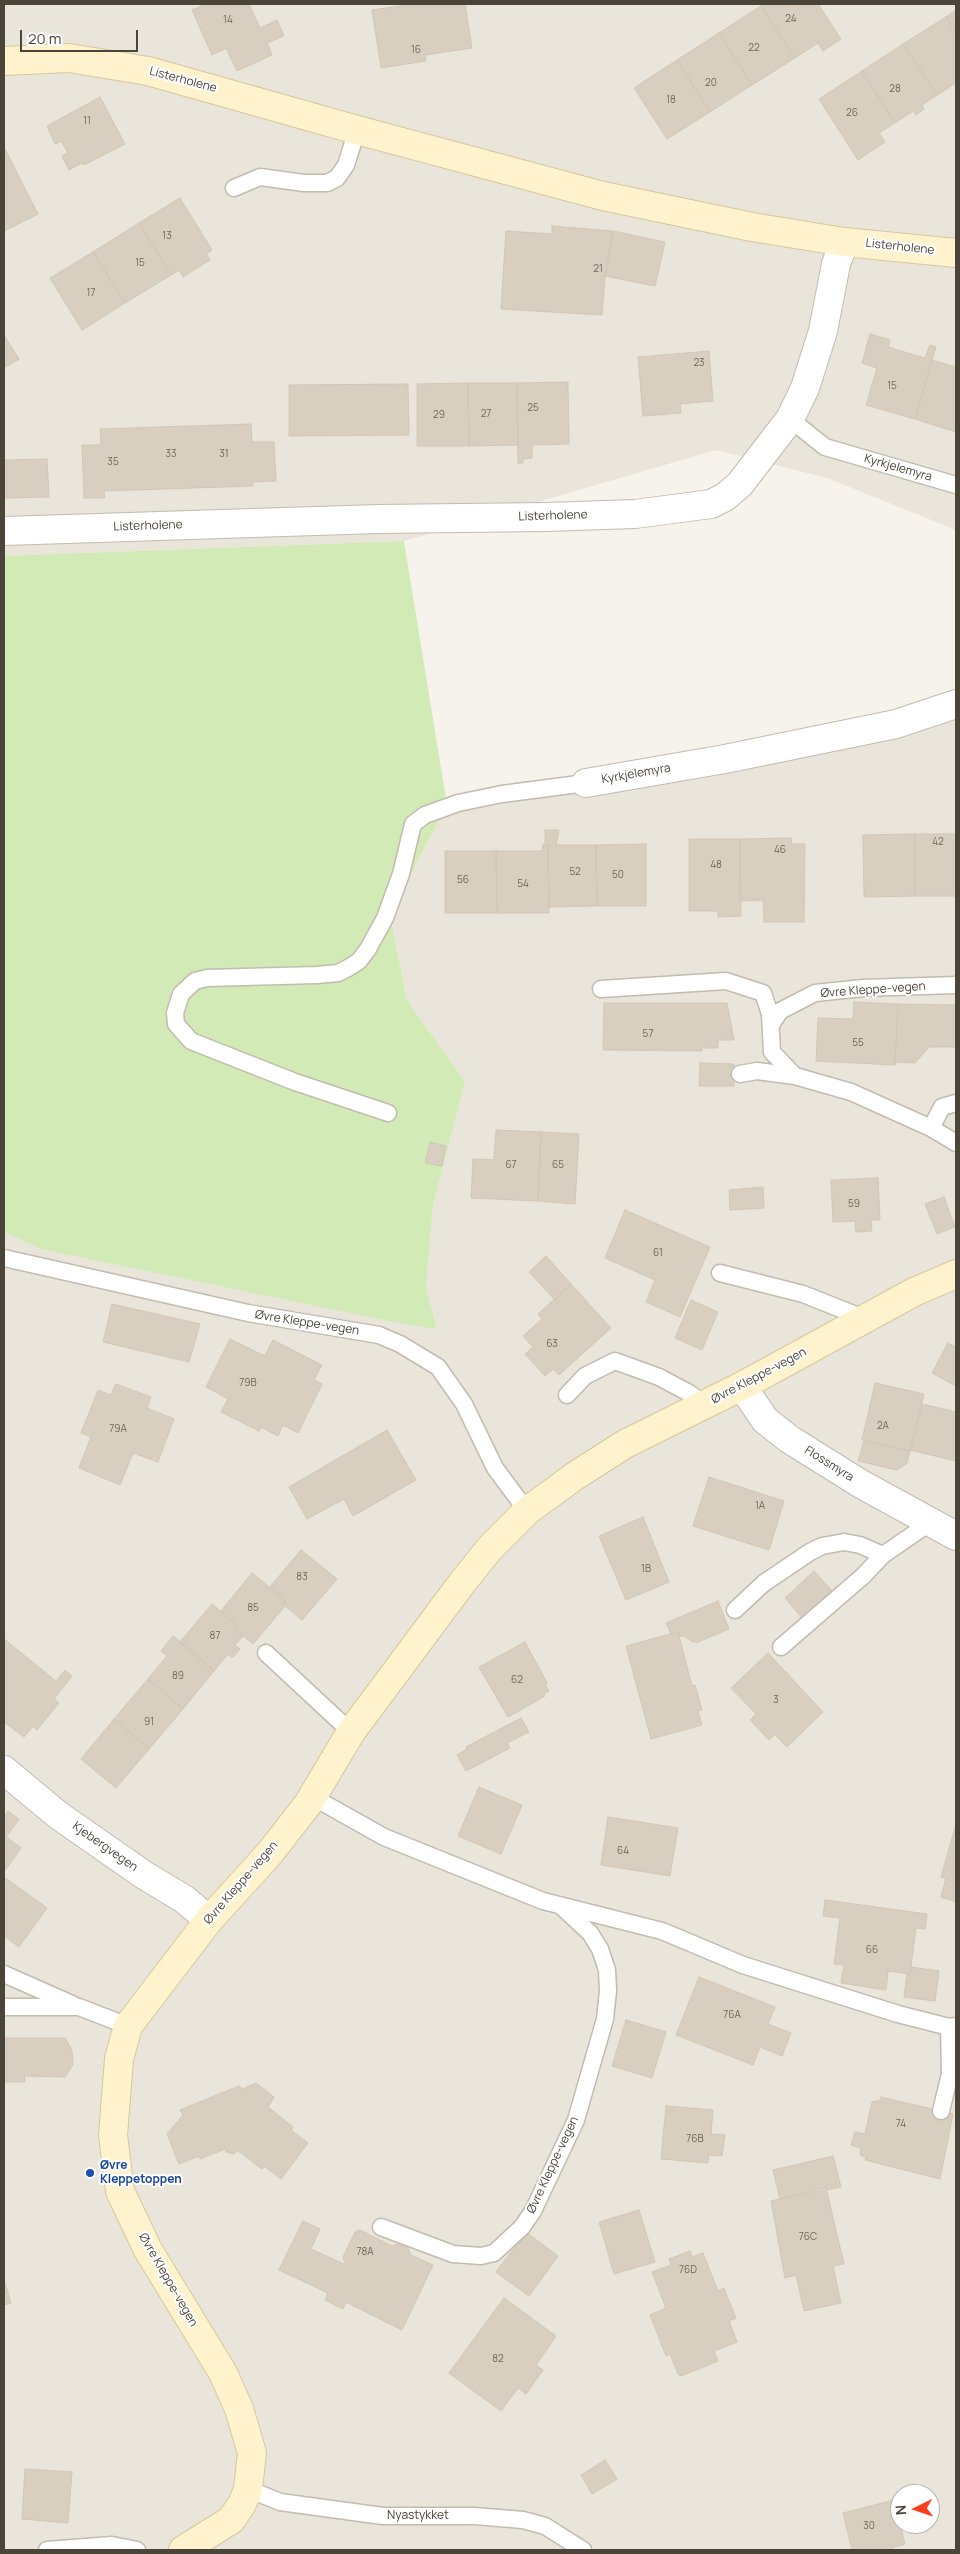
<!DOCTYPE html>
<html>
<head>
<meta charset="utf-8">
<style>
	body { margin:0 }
	#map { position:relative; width:960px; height:2554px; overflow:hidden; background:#f6f3ec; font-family:Manrope,sans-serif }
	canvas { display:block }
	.frame { position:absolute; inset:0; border:5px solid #4b4439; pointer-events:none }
	.north { position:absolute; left:890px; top:2484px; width:50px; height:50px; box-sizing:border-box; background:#fff; border:1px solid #b7b4b0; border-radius:50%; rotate:266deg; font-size:14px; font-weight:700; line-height:20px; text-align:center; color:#4b4439 }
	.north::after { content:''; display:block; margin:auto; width:18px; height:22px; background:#fc3f1d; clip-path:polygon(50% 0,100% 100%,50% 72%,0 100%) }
	.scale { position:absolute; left:20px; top:30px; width:118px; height:22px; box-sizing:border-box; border:2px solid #4b4439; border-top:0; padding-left:6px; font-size:15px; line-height:18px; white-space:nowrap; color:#4b4439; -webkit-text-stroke:4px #fff; paint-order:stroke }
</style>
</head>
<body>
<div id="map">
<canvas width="960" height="2554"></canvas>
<div class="frame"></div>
<div class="north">N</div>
<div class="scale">20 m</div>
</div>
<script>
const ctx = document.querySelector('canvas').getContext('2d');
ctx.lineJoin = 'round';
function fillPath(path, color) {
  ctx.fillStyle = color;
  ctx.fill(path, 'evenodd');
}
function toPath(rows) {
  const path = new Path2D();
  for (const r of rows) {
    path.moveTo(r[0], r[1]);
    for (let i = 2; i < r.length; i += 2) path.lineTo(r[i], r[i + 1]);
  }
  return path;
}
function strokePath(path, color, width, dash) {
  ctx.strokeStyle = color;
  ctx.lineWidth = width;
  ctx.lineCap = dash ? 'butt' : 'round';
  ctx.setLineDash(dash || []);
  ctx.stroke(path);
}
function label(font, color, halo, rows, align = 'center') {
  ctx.font = font + ' Manrope,sans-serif';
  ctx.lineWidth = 4;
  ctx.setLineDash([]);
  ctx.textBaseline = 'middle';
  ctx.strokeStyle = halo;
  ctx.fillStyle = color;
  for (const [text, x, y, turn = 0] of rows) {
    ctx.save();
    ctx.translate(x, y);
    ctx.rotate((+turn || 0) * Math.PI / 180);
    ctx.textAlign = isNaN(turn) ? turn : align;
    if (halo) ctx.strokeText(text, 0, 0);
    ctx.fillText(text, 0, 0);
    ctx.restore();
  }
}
fillPath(toPath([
	[4,4,956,4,956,530,827,478,716,450,404,541,4,556],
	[956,693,956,2550,4,2550,4,1232,41,1249,437,1328,426,1288,433,1205,465,1082,407,1000,390,913,447,805,795,743],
	[900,2494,930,2494,930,2524,900,2524]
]), '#eae5da');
fillPath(toPath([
	[404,541,447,805,390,914,407,1000,465,1082,433,1205,426,1288,437,1329,394,1322,41,1249,4,1232,4,556]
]), '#d2eab5');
const building = toPath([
	[206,4,249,4,260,28,277,20,284,36,267,43,272,55,237,71,226,48,212,55,192,10,206,4],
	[416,4,465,4,472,48,425,55,426,61,381,68,372,10,416,4],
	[765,4,818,4,841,39,823,51,818,43,795,58,761,6,765,4],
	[761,6,795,58,752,85,719,33,761,6],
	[956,10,956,33,946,17,956,10],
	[946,17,956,33,956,83,937,95,903,44,946,17],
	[719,33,752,85,710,112,677,60,719,33],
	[903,44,937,95,922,105,924,109,916,115,913,111,895,123,862,71,903,44],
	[677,60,710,112,667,139,634,88,677,60],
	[862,71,895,123,879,133,885,142,858,160,819,99,862,71],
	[100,97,125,144,84,165,82,163,69,170,62,156,68,153,61,141,55,144,47,126,100,97],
	[4,147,38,214,4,231,4,147],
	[180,198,212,250,206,254,210,260,183,277,179,270,171,275,139,223,180,198],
	[139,223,171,275,125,303,93,252,139,223],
	[552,226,613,231,605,276,602,315,501,309,506,231,552,234,552,226],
	[613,231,665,242,655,286,605,276,613,231],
	[93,252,125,303,82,330,50,278,93,252],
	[870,334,890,340,888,347,925,358,930,345,936,347,915,419,866,405,877,368,862,363,870,334],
	[4,335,19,359,4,368,4,335],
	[709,351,713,401,680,404,681,413,643,416,638,357,709,351],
	[932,360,956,367,956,432,915,419,932,360],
	[568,382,569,444,532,445,532,458,523,459,523,463,518,463,517,383,568,382],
	[468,383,469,446,417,446,417,384,468,383],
	[468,383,517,383,518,445,469,446,468,383],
	[408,384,409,435,289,436,289,385,408,384],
	[251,424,252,442,274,442,276,481,253,482,253,486,104,491,105,498,84,498,82,445,101,445,100,429,251,424],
	[47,459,49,497,4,498,4,460,47,459],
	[545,830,559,830,556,845,596,845,597,906,549,907,548,845,545,845,545,830],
	[915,834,956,834,956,896,915,896,915,834],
	[915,834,915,896,864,897,863,835,915,834],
	[791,838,792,844,805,844,804,922,764,922,763,900,740,901,740,839,791,838],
	[689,839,740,839,741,916,718,917,718,911,689,911,689,839],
	[646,844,646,906,597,906,596,845,646,844],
	[543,845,548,845,549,913,497,913,496,851,542,851,543,845],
	[445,851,496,851,497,913,445,913,445,851],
	[854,1002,898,1004,895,1065,816,1061,818,1018,853,1019,854,1002],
	[604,1003,727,1003,734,1040,718,1040,718,1048,702,1048,702,1051,603,1050,604,1003],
	[898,1004,956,1005,956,1047,929,1047,915,1063,895,1062,898,1004],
	[700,1063,734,1064,734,1086,699,1086,700,1063],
	[496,1130,541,1132,538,1201,471,1198,473,1159,494,1160,496,1130],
	[541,1132,579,1134,575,1204,538,1201,541,1132],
	[430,1142,446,1146,442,1166,425,1163,430,1142],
	[878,1178,880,1220,871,1220,872,1231,856,1232,855,1221,833,1222,831,1180,878,1178],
	[763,1187,764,1208,730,1210,729,1190,763,1187],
	[944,1197,955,1227,937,1234,925,1204,944,1197],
	[625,1210,710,1247,680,1317,646,1302,655,1280,605,1258,625,1210],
	[546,1256,571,1284,555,1300,529,1272,546,1256],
	[571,1284,611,1328,559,1375,553,1369,545,1376,525,1354,533,1347,523,1336,542,1319,538,1314,571,1284],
	[691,1300,718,1312,702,1350,675,1338,691,1300],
	[112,1304,200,1324,189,1362,103,1342,112,1304],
	[230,1339,265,1356,273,1340,322,1365,314,1380,322,1384,298,1433,283,1425,278,1436,261,1427,259,1431,221,1412,228,1399,206,1387,230,1339],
	[948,1343,956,1347,956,1386,932,1373,948,1343],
	[875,1383,924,1394,910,1451,862,1440,875,1383],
	[116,1384,151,1397,147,1408,174,1419,158,1462,133,1453,120,1485,79,1468,91,1437,81,1433,98,1390,111,1395,116,1384],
	[922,1404,956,1412,956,1461,910,1450,922,1404],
	[387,1430,416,1480,353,1516,344,1499,307,1519,289,1487,387,1430],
	[864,1441,910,1451,907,1463,897,1470,858,1461,864,1441],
	[709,1477,784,1501,769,1550,693,1526,709,1477],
	[643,1517,669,1582,626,1600,599,1536,643,1517],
	[301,1550,337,1579,302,1620,283,1604,285,1600,270,1587,301,1550],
	[814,1571,834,1593,804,1620,785,1598,814,1571],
	[252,1573,285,1600,283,1604,285,1606,253,1644,234,1628,237,1625,221,1611,252,1573],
	[718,1601,729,1629,698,1642,693,1642,684,1636,679,1637,678,1632,671,1634,666,1623,718,1601],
	[212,1604,237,1625,234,1628,243,1636,235,1645,240,1649,232,1658,228,1654,214,1671,180,1642,212,1604],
	[678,1632,692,1686,695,1685,702,1710,698,1711,702,1725,651,1739,626,1646,678,1632],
	[173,1636,214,1671,183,1709,148,1679,167,1656,161,1651,173,1636],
	[4,1639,56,1681,65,1670,72,1676,54,1699,59,1703,37,1730,33,1726,24,1737,4,1722,4,1639],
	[525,1642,547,1683,545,1684,549,1691,544,1694,545,1696,508,1717,479,1667,525,1642],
	[768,1653,823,1712,787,1747,775,1735,769,1740,750,1720,756,1714,731,1688,768,1653],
	[148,1679,183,1709,149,1749,114,1719,148,1679],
	[521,1718,529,1732,507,1743,510,1748,466,1771,457,1755,467,1749,466,1747,521,1718],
	[114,1719,149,1749,116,1788,81,1759,114,1719],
	[479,1787,522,1805,501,1854,458,1836,479,1787],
	[8,1811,19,1819,6,1837,21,1848,4,1872,4,1817,8,1811],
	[608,1817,678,1828,670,1876,601,1865,608,1817],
	[956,1824,956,1902,941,1897,946,1878,941,1877,956,1824],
	[4,1877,47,1908,19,1947,4,1936,4,1877],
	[825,1900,927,1914,925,1929,916,1928,910,1974,888,1971,886,1990,841,1983,844,1965,834,1964,840,1918,823,1916,825,1900],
	[910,1967,939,1971,935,2001,904,1997,907,1974,910,1974,910,1967],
	[699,1977,775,2007,768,2024,791,2033,782,2056,760,2047,753,2065,676,2035,699,1977],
	[626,2020,666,2032,652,2078,612,2066,626,2020],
	[4,2038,65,2038,72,2050,73,2065,65,2077,24,2076,25,2082,4,2082,4,2038],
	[256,2083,274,2097,268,2107,293,2127,291,2130,308,2143,281,2179,264,2166,262,2169,237,2150,234,2154,226,2152,225,2149,200,2159,199,2156,179,2164,167,2134,183,2115,180,2110,239,2086,243,2089,256,2083],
	[881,2097,953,2114,940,2179,865,2160,866,2157,860,2155,861,2148,851,2145,855,2132,865,2134,872,2102,881,2100,881,2097],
	[666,2106,713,2110,711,2134,725,2135,722,2156,709,2155,708,2163,661,2159,666,2106],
	[833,2156,841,2187,780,2199,773,2170,833,2156],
	[826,2188,844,2264,833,2266,841,2303,804,2311,796,2275,785,2278,771,2201,826,2188],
	[639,2210,655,2262,614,2274,599,2222,639,2210],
	[303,2221,320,2229,311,2249,346,2265,343,2257,355,2232,360,2230,392,2246,399,2243,408,2248,411,2255,433,2265,402,2330,346,2302,343,2309,325,2300,328,2293,279,2270,303,2221],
	[526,2232,558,2256,529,2296,496,2272,526,2232],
	[690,2251,692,2257,703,2253,718,2291,724,2288,736,2318,729,2321,737,2342,714,2351,718,2361,681,2376,678,2374,670,2354,666,2356,650,2315,666,2308,652,2272,671,2265,669,2259,690,2251],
	[4,2280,11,2303,4,2305,4,2280],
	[504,2298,556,2336,536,2365,543,2370,526,2394,518,2388,501,2411,449,2373,504,2298],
	[605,2460,617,2479,592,2494,581,2475,605,2460],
	[25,2469,72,2472,68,2523,22,2519,25,2469],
	[894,2500,905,2544,892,2548,892,2550,852,2550,843,2513,894,2500]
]);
fillPath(building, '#d8cfc1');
strokePath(building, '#d3c7b4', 1);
const lane = toPath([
	[234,188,260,177,304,183,327,183,337,178,346,165,357,130],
	[790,419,825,447,956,485],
	[601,989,726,981,763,993,770,1014,772,1052,795,1076],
	[771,1025,780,1011,815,993,863,988,956,985],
	[740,1074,757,1071,795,1076,851,1092,931,1128,956,1143],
	[388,1113,295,1082,191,1041,176,1024,175,1013,181,994,195,981,207,978,317,975,338,973,348,968,359,961,368,949,385,918,401,874,413,824,425,815,458,803,502,794,586,783],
	[931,1128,942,1107,956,1103],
	[4,1258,248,1313,379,1335,400,1344,438,1367,464,1404,495,1468,527,1511],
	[720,1273,803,1294,866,1319],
	[567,1395,585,1376,615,1361,659,1377,689,1393,705,1405],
	[735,1610,764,1583,810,1552,822,1546,844,1542,860,1545,883,1555],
	[781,1647,863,1576,883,1555,931,1522],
	[266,1653,351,1732],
	[311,1796,384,1837,543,1901,662,1931,743,1965,898,2014,949,2027,956,2026],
	[4,1974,74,2005],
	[4,2007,79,2007,128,2026],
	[941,2111,950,2074,949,2027],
	[381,2227,453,2254,481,2256,494,2253,522,2227,533,2211,576,2120,605,2019,608,1991,607,1970,600,1949,590,1933,561,1906],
	[248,2489,280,2502,383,2516,475,2516,523,2520,545,2526,583,2550],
	[47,2550,112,2545,137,2550]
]);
const street = toPath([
	[4,531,378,519,546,517,635,514,711,504,725,497,740,484,790,419,805,388,823,331,836,264,844,242],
	[586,783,725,759,896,724,956,704],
	[742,1386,765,1420,789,1439,861,1484,956,1536],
	[4,1770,58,1815,144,1875,184,1899,209,1920]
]);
const secondary = toPath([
	[4,61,69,58,148,71,357,130,603,196,752,227,844,242,956,253],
	[183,2550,231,2520,242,2504,248,2489,252,2453,239,2409,223,2373,148,2250,120,2191,113,2135,119,2059,128,2026,209,1920,269,1854,308,1804,351,1732,462,1583,490,1548,527,1511,575,1476,625,1444,742,1386,914,1292,956,1274]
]);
strokePath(lane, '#c2bbae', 19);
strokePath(street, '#c2bbae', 30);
strokePath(secondary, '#d6c79b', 30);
strokePath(lane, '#fff', 16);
strokePath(street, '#fff', 28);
strokePath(secondary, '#fff3cd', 28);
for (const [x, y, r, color] of [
	[90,2173,5,"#1a4fb4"]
]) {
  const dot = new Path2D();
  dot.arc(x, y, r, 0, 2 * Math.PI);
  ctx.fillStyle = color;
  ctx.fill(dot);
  strokePath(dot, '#fff', 2);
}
label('10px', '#6e675b', null, [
	["24",791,19],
	["14",228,20],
	["22",754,48],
	["16",416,50],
	["20",711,83],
	["28",895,89],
	["18",671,100],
	["26",852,113],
	["11",87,121],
	["13",167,236],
	["15",140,263],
	["21",598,269],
	["17",91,293],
	["23",699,363],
	["15",892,386],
	["25",533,408],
	["27",486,414],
	["29",439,415],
	["33",171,454],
	["31",224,454],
	["35",113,462],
	["42",938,842],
	["46",780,850],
	["48",716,865],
	["52",575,872],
	["50",618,875],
	["56",463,880],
	["54",523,884],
	["57",648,1034],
	["55",858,1043],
	["67",511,1165],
	["65",558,1165],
	["59",854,1204],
	["61",658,1253],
	["63",552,1344],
	["79B",248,1383],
	["2A",883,1426],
	["79A",118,1429],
	["1A",760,1506],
	["1B",646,1569],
	["83",302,1577],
	["85",253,1608],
	["87",215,1636],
	["89",178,1676],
	["62",517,1680],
	["3",776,1700],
	["91",149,1722],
	["64",623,1851],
	["66",872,1950],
	["76A",732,2015],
	["74",901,2124],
	["76B",695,2139],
	["76C",808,2237],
	["78A",365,2252],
	["76D",688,2270],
	["82",498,2359],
	["30",869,2526]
]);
label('12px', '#4b4439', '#fff', [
	["Listerholene",183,80,15],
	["Listerholene",900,247,6],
	["Kyrkjelemyra",898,468,16],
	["Listerholene",553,516,-2],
	["Listerholene",148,526,-2],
	["Kyrkjelemyra",636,774,-10],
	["Øvre Kleppe-vegen",873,990,-4],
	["Øvre Kleppe-vegen",307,1323,9],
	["Øvre Kleppe-vegen",759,1376,-28],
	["Flossmyra",829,1464,32],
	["Kjebergvegen",105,1847,35],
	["Øvre Kleppe-vegen",241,1883,-49],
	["Øvre Kleppe-vegen",553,2165,-65],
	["Øvre Kleppe-vegen",168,2280,60],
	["Nyastykket",418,2516]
]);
label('bold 12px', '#164399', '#fff', [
	["Øvre",100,2166],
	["Kleppetoppen",100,2180]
], 'left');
</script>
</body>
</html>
